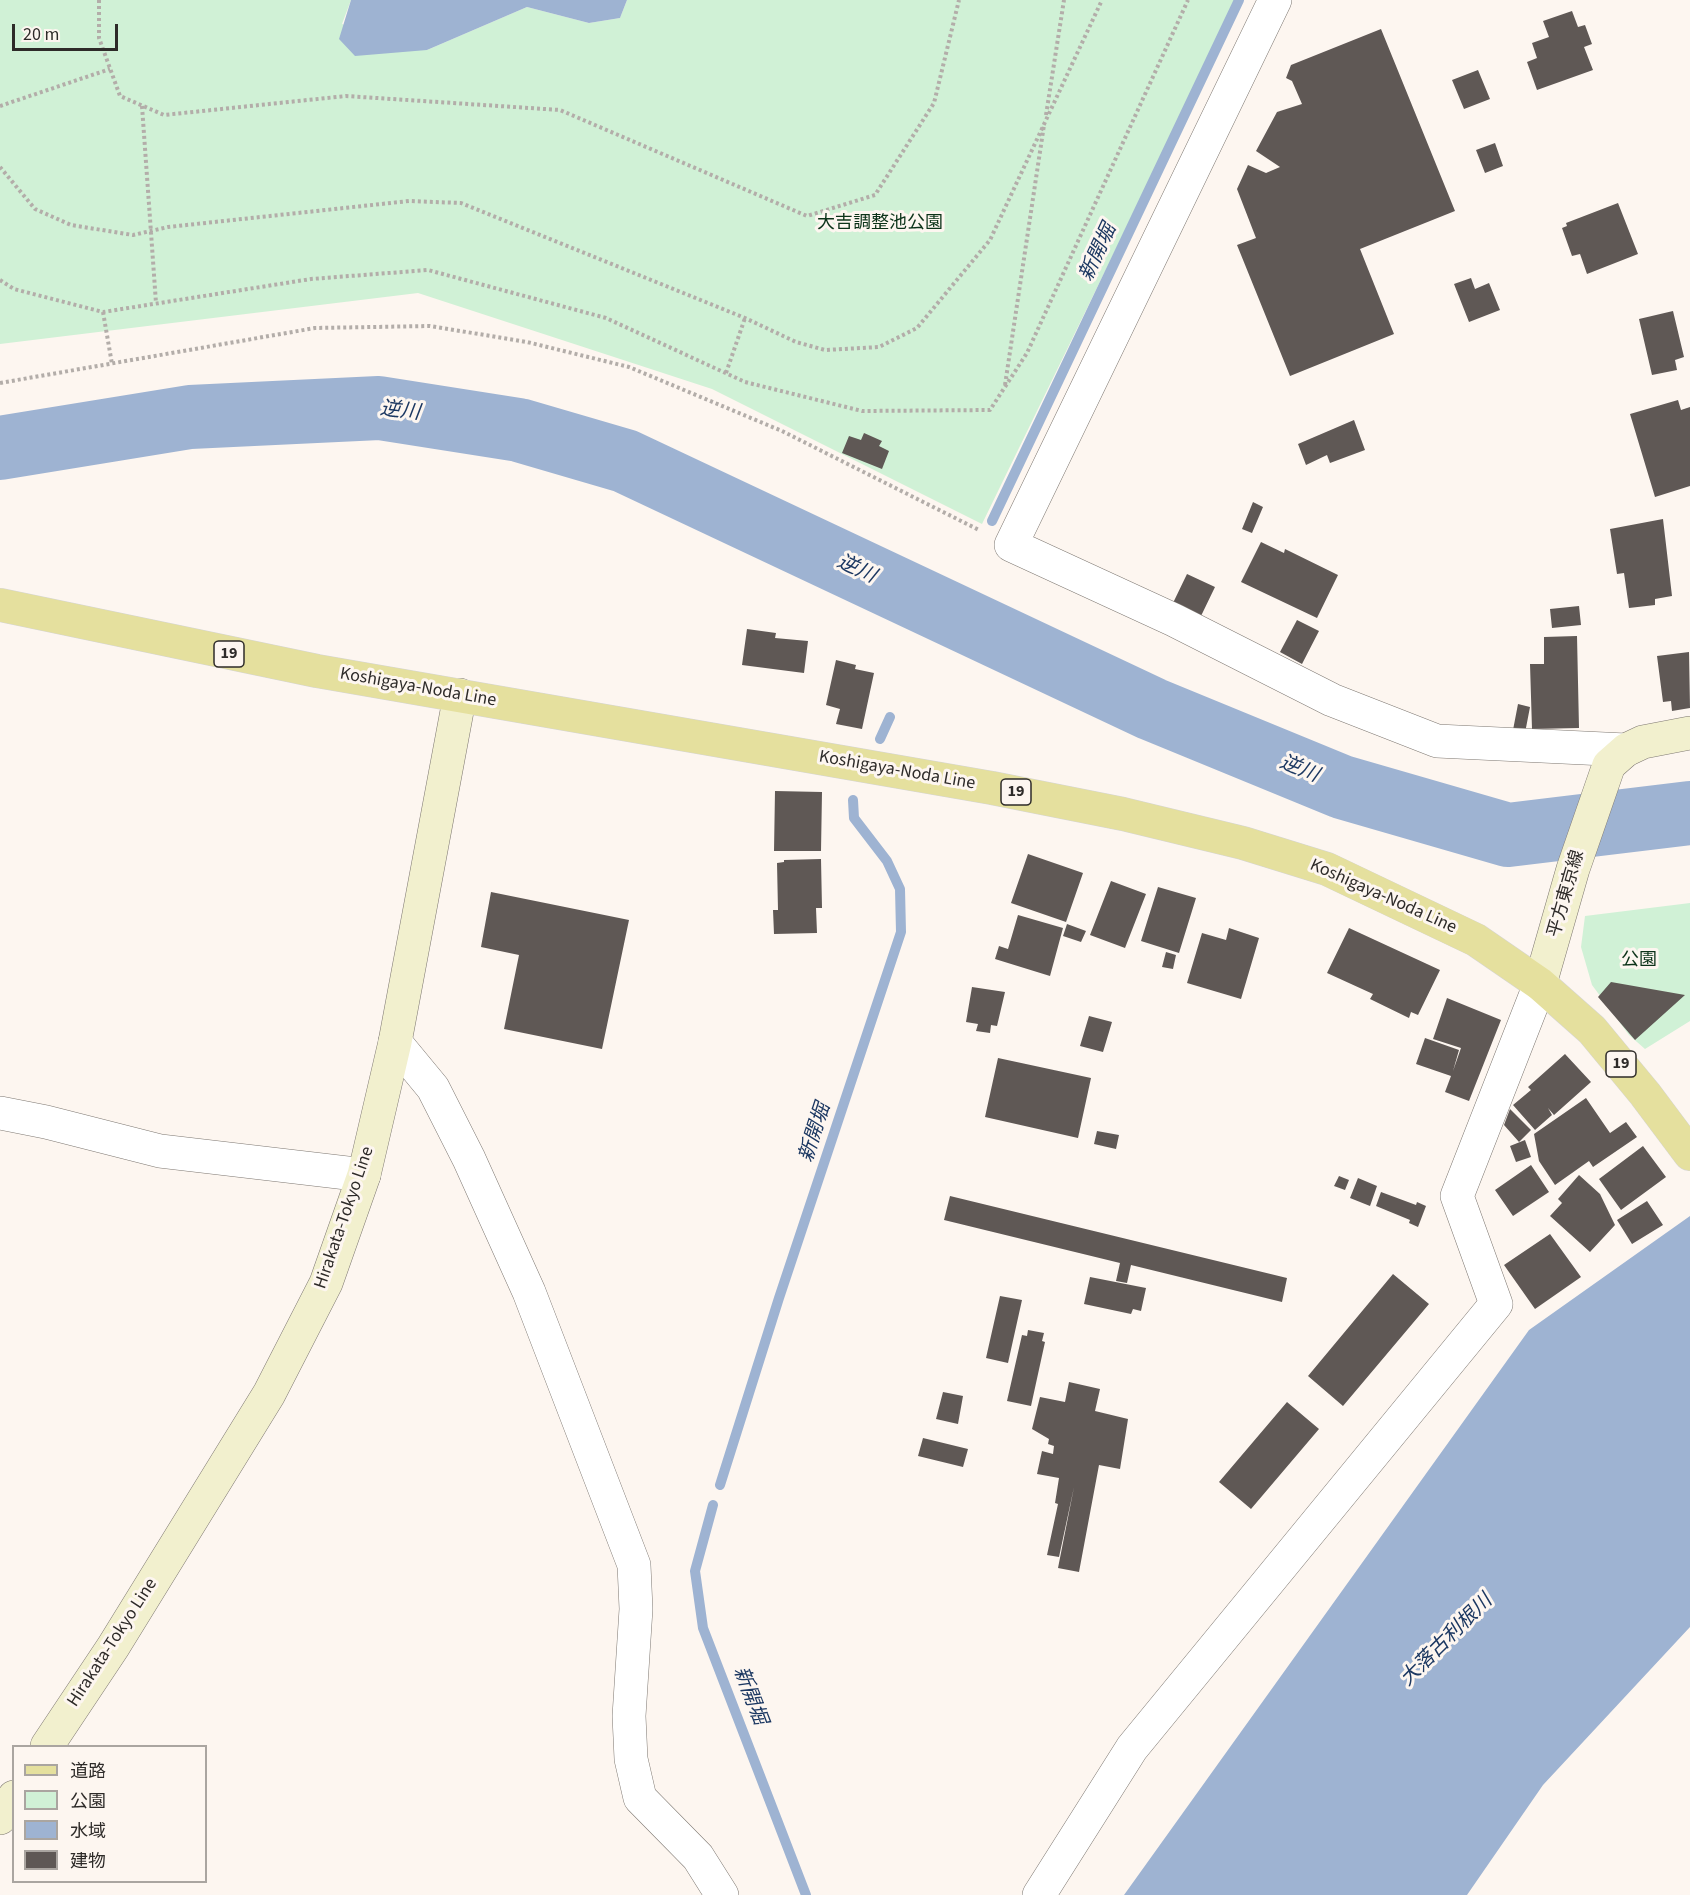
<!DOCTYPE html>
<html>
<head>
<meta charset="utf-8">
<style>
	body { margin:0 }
	#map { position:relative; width:1690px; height:1895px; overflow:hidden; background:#fdf6f0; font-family:"Source Sans 3","Noto Sans JP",sans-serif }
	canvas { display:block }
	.legend { position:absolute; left:12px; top:1745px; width:195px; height:138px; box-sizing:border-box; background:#fdf6f0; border:2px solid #aaa5a0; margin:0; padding:8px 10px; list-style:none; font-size:18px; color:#2e2b29 }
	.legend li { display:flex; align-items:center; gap:12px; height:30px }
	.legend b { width:30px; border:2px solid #aaa5a0 }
	.scale { position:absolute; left:12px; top:24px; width:106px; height:27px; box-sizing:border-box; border:3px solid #2e2b29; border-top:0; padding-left:8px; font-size:18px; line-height:21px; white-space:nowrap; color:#2e2b29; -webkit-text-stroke:4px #fdf6f0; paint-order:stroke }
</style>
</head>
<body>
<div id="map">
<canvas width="1690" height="1895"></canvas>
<ul class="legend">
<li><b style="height:8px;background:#e5e09e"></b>道路</li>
<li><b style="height:16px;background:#d0f1d6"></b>公園</li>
<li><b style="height:16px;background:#9eb3d2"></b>水域</li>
<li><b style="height:16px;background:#5f5855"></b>建物</li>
</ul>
<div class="scale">20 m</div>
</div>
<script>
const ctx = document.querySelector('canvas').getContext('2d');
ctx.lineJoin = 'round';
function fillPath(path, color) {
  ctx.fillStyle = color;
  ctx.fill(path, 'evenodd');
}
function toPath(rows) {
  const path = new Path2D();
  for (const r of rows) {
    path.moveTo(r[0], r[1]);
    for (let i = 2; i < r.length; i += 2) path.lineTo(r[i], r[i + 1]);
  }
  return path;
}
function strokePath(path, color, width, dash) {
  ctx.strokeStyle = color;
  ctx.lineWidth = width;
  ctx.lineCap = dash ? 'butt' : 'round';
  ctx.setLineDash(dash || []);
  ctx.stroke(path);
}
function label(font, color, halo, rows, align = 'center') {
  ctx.font = font + ' "Source Sans 3","Noto Sans JP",sans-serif';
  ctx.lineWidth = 6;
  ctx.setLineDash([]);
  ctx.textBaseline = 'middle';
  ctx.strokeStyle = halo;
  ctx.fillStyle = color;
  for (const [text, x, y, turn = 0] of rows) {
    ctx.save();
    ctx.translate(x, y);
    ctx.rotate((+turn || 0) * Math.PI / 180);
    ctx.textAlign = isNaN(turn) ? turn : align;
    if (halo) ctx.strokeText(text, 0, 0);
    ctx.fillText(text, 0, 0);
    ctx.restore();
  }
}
fillPath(toPath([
	[0,0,351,0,342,24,427,50,527,7,589,23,620,18,627,0,1237,0,982,524,712,389,418,293,0,344],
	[1690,903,1690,1021,1645,1049,1629,1035,1592,985,1581,947,1585,916]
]), '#d0f1d6');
fillPath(toPath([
	[351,0,627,0,620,18,589,23,527,7,427,50,355,56,339,39],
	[1690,1216,1690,1627,1543,1785,1467,1895,1124,1895,1529,1330]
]), '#9eb3d2');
strokePath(toPath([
	[992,521,1239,0],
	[880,739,890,717],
	[720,1485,779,1298,901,932,900,889,887,861,854,818,853,800],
	[713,1505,695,1571,703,1628,806,1895]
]), '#9eb3d2', 10);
strokePath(toPath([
	[0,448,190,417,379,408,519,430,625,461,1152,709,1342,787,1508,835,1690,813]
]), '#9eb3d2', 64);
fillPath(toPath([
	[1572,11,1578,27,1585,25,1592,44,1584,47,1593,70,1537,90,1527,62,1537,58,1532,43,1549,37,1543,21],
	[1381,29,1455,211,1360,249,1394,334,1290,376,1237,245,1256,238,1237,189,1248,165,1266,173,1280,167,1256,151,1277,112,1302,104,1292,81,1286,78,1291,65],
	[1478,70,1490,99,1464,109,1452,80],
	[1495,143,1503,166,1485,173,1476,150],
	[1618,203,1638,254,1587,274,1580,254,1572,256,1562,228,1567,226,1566,223],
	[1471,278,1475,289,1489,283,1500,310,1469,322,1454,284],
	[1673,311,1684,357,1675,360,1677,370,1652,375,1639,319],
	[1678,400,1681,410,1690,407,1690,486,1655,497,1630,414],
	[1354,420,1365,450,1330,463,1327,455,1306,465,1298,444],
	[864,433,882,441,879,446,889,451,882,469,842,453,849,436,861,440],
	[1253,502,1263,507,1252,533,1242,529],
	[1663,519,1672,596,1655,599,1655,605,1629,608,1624,573,1617,574,1610,529],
	[1261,542,1284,553,1285,549,1338,575,1317,618,1241,582],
	[1187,574,1215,587,1201,616,1173,603],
	[1579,606,1581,625,1552,628,1550,609],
	[1297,620,1319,631,1302,664,1280,652],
	[747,629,776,633,775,638,808,641,804,673,742,665],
	[1577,636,1579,728,1532,729,1530,664,1544,664,1544,637],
	[1689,652,1690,708,1672,711,1671,701,1663,702,1657,656],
	[836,660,856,665,855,669,874,673,862,729,836,724,840,709,826,705],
	[1518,704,1530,707,1525,733,1513,730],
	[775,791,822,792,821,851,774,851],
	[1028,854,1083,873,1066,922,1011,903],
	[821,859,822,908,816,908,817,933,774,934,773,910,778,910,777,863,784,862,784,860],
	[1111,881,1146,894,1125,948,1090,935],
	[1158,887,1196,898,1179,953,1141,941],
	[491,892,629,920,602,1049,504,1029,519,955,481,947],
	[1018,915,1063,928,1050,976,995,959,999,946,1008,949],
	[1067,924,1086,931,1081,942,1063,936],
	[1229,928,1259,938,1241,999,1187,983,1202,933,1226,940],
	[1349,928,1440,970,1418,1015,1411,1012,1409,1018,1370,999,1373,994,1327,973],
	[1166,952,1176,955,1173,969,1162,967],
	[1611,982,1685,995,1635,1040,1598,997],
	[972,987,1005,992,997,1026,991,1025,990,1033,976,1031,978,1024,966,1022],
	[1447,998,1501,1020,1469,1101,1445,1092,1451,1076,1416,1064,1425,1038,1459,1050,1453,1071,1461,1048,1433,1039],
	[1089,1016,1112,1022,1103,1052,1080,1046],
	[1565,1054,1591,1082,1554,1115,1548,1108,1552,1115,1535,1130,1513,1105,1531,1090,1528,1087],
	[998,1058,1091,1078,1078,1138,985,1117],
	[1586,1098,1610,1133,1626,1122,1637,1137,1593,1167,1589,1161,1555,1185,1539,1161,1534,1134],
	[1510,1109,1531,1130,1519,1142,1504,1125],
	[1097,1131,1119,1135,1116,1149,1094,1144],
	[1525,1140,1531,1157,1516,1162,1510,1146],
	[1643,1146,1666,1177,1621,1210,1599,1179],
	[1531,1165,1549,1192,1513,1216,1495,1190],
	[1579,1175,1600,1194,1615,1225,1590,1252,1550,1216,1562,1203,1558,1199],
	[1339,1176,1349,1180,1345,1190,1334,1186],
	[1358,1178,1377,1186,1370,1206,1350,1198],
	[1381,1192,1416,1205,1417,1202,1426,1206,1418,1227,1409,1223,1410,1220,1376,1206],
	[950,1196,1287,1278,1282,1302,1131,1265,1127,1283,1116,1281,1120,1263,944,1220],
	[1647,1201,1663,1225,1632,1244,1617,1220],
	[1550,1234,1581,1277,1535,1309,1504,1265],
	[1393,1274,1429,1304,1343,1406,1308,1376],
	[1090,1277,1146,1288,1141,1311,1133,1309,1131,1314,1084,1304],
	[1000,1296,1022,1300,1008,1363,986,1358],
	[1028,1330,1044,1333,1042,1341,1045,1342,1031,1406,1007,1401,1022,1335,1027,1336],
	[1069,1382,1100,1389,1095,1411,1128,1419,1120,1469,1099,1465,1079,1572,1058,1568,1074,1487,1059,1557,1047,1555,1058,1504,1055,1503,1059,1478,1037,1474,1042,1451,1053,1454,1054,1446,1048,1444,1049,1439,1032,1429,1040,1397,1065,1402],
	[943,1392,963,1396,958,1424,936,1419],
	[1287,1402,1319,1429,1251,1509,1219,1482],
	[923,1438,968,1449,963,1467,918,1456]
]), '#5f5855');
const street = toPath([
	[1275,0,1011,545,1174,620,1332,700,1437,741,1626,750],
	[395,1042,433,1088,469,1159,529,1292,634,1565,636,1609,629,1716,631,1759,640,1798,698,1857,722,1895],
	[0,1113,46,1122,160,1151,364,1175],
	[1039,1895,1132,1748,1496,1304,1457,1196,1540,984]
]);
const secondary = toPath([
	[1540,984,1573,869,1609,765,1626,750,1643,742,1690,733],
	[47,1746,113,1647,269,1394,326,1283,364,1175,395,1042,460,695],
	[0,1818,14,1797]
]);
const primary = toPath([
	[0,605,317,671,992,788,1123,814,1243,843,1327,869,1476,940,1540,984,1592,1030,1645,1094,1690,1154]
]);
strokePath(street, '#7e7872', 34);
strokePath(secondary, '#7e7872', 34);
strokePath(primary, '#d5d5d4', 34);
strokePath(toPath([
	[99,0,99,38,120,96,164,115,346,96,560,110,807,216,875,195,934,103,959,0],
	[0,106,110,69],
	[142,106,156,303],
	[1046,115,1064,0],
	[0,167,35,209,71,225,133,235,168,227,409,201,461,203,745,318,796,342,825,350,879,347,917,328,990,240,1102,0],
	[0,280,14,289,103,312,311,279,428,270,606,318,745,382,862,411,990,410,1027,353,1188,0],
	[103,312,112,364],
	[726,373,745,318],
	[0,383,315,328,430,326,527,342,629,367,782,431,979,530],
	[1005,385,1044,125]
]), '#b3ada9', 4, [3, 3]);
strokePath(street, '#fff', 33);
strokePath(secondary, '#f2f0ce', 33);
strokePath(primary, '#e5e09e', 33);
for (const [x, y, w] of [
	[229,654,30],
	[1016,792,30],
	[1621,1064,30]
]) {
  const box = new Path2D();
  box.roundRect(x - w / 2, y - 13, w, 26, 4.5);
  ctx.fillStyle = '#fdf6f0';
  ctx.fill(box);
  strokePath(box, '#2e2b29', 1.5);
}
label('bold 16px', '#2e2b29', null, [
	["19",229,654],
	["19",1016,792],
	["19",1621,1064]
]);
label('18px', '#0c3319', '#fdf6f0', [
	["大吉調整池公園",880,224],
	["公園",1639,961]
]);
label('18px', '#2e2b29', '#fdf6f0', [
	["Koshigaya-Noda Line",418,688,10],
	["Koshigaya-Noda Line",897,771,10],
	["平方東京線",1567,894,-74],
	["Koshigaya-Noda Line",1383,897,24],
	["Hirakata-Tokyo Line",345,1218,-71],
	["Hirakata-Tokyo Line",113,1643,-57]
]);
label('italic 20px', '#1c3862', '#fdf6f0', [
	["新開堀",1099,253,-65],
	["逆川",400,412,7],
	["逆川",856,570,25],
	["逆川",1299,770,22],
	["新開堀",816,1133,-72],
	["大落古利根川",1447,1641,-45],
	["新開堀",749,1696,69]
]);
</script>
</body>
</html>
